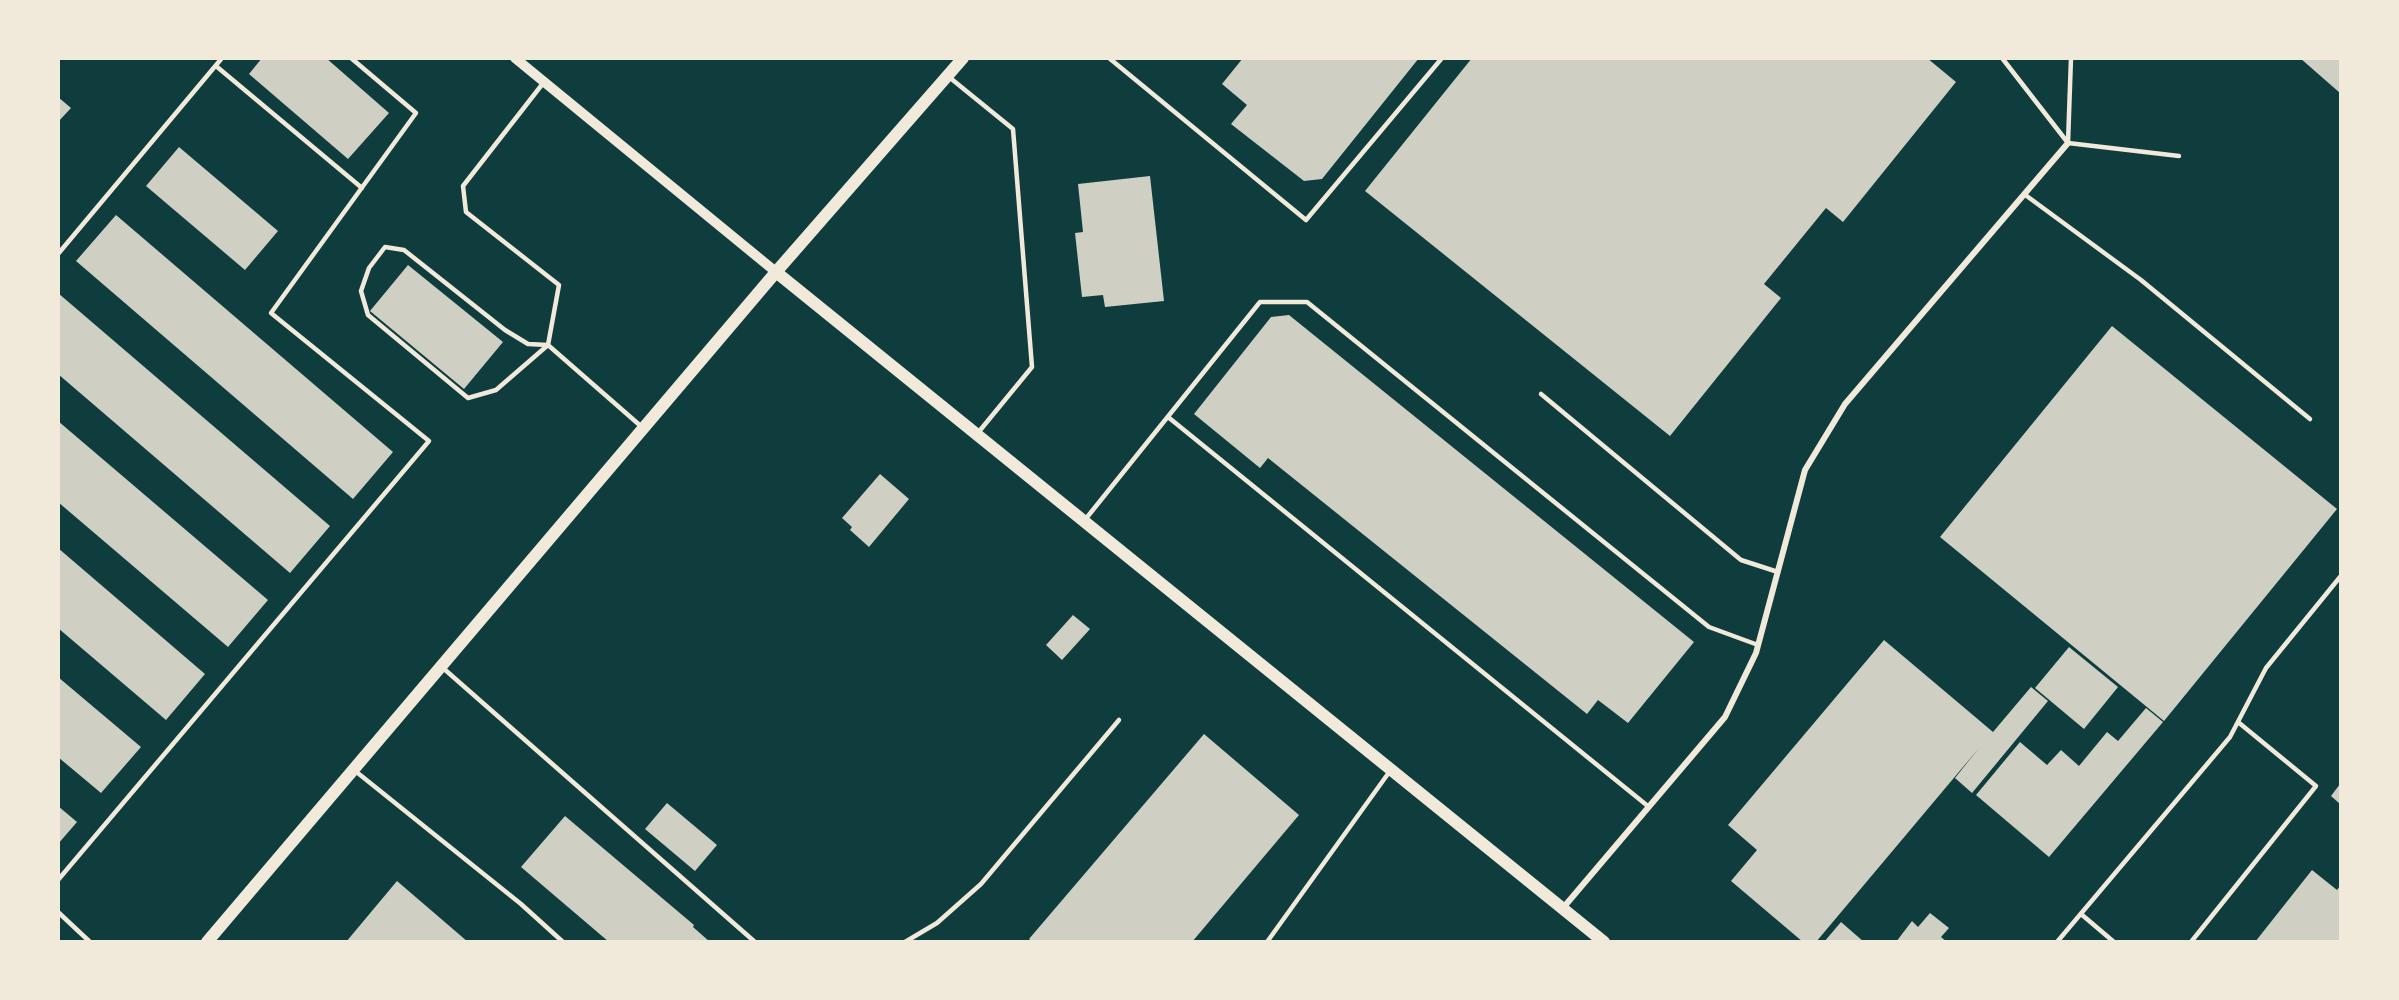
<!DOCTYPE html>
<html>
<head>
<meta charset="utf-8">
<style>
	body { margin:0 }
	#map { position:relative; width:2399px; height:1000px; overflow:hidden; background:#0f3d3e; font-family:Manrope,sans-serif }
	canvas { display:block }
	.frame { position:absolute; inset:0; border:60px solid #f1e9da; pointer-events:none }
</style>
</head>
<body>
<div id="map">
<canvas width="2399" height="1000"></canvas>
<div class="frame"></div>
</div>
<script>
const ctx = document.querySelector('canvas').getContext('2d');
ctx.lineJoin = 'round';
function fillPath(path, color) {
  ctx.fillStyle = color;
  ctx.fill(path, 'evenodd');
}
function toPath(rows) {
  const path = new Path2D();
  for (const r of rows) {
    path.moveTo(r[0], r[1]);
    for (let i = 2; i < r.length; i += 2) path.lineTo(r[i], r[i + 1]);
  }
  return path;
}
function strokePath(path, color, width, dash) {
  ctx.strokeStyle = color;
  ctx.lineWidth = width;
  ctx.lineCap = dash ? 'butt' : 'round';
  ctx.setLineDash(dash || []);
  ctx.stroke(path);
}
fillPath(toPath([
	[262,58,326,58,389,113,348,159,249,74],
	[1243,58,1419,58,1322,179,1304,181,1231,124,1247,105,1222,84],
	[1472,58,1927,58,1956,82,1843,222,1826,208,1764,284,1781,298,1670,436,1365,191],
	[2300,58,2340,58,2340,93],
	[58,97,71,108,58,122],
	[179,147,278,231,245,270,146,186],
	[1150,176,1164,301,1105,307,1103,295,1082,297,1075,233,1083,232,1078,184],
	[116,215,393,452,353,499,76,261],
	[408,265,503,342,464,389,370,311],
	[58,293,330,526,290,573,58,374],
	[1289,315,1694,642,1628,723,1598,700,1587,714,1268,458,1260,468,1194,414,1271,317],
	[2112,326,2337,509,2164,721,1940,537],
	[58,421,268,600,228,647,58,502],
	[880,474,909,499,869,547,850,530,852,527,842,518],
	[58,548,205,674,166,720,58,628],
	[1073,615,1090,629,1062,660,1046,645],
	[1884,640,1993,732,2031,687,2048,701,1972,793,1955,778,1979,748,1816,942,1803,942,1731,881,1757,850,1728,825],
	[2069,647,2118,687,2084,729,2035,688],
	[58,677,141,747,101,793,58,757],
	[2146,708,2163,722,2049,857,1976,795,2020,742,2047,765,2061,750,2079,766,2107,732,2118,741],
	[1204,734,1299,815,1192,942,1033,942,1029,939],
	[2340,784,2340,804,2331,796],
	[667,803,717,845,695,871,645,829],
	[58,806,77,822,58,844],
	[565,816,694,925,693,927,710,942,609,942,521,867],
	[2312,870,2337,890,2340,886,2340,942,2255,942],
	[397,881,468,942,346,942],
	[1930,913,1949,928,1941,937,1947,942,1896,942,1912,921,1918,927],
	[1841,922,1864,942,1824,942]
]), '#cfcfc3');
strokePath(toPath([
	[1109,58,1306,220,1442,58],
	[2002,58,2068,143,2179,156],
	[216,66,362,188],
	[949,77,1013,129,1032,367,977,434],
	[544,82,463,186,466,212,559,285,548,345,496,390,468,398,368,315,361,291,369,268,385,247,404,250,505,330,528,344,548,345,643,428],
	[2068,143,2071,58],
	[2024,194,2141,280,2310,419],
	[58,254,222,58],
	[1541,394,1741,560,1778,572],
	[1168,417,1649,807],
	[1084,521,1260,302,1307,302,1709,627,1758,645],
	[443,668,755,942],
	[354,770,521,904,563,942],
	[58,880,429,441,271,313,416,113,351,58],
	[58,912,90,942],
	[2081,914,2114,942],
	[905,942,937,923,981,884,1119,720],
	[1267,942,1390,771],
	[2057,942,2230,737,2266,668,2340,577],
	[2191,942,2316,786,2238,722]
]), '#f1e9da', 4.5);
strokePath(toPath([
	[1563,908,1725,717,1756,653,1805,470,1845,404,2068,143]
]), '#f1e9da', 6);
strokePath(toPath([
	[515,58,776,272]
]), '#f1e9da', 10);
strokePath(toPath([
	[776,272,1604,942],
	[207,942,776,272,963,58]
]), '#f1e9da', 12);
</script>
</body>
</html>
